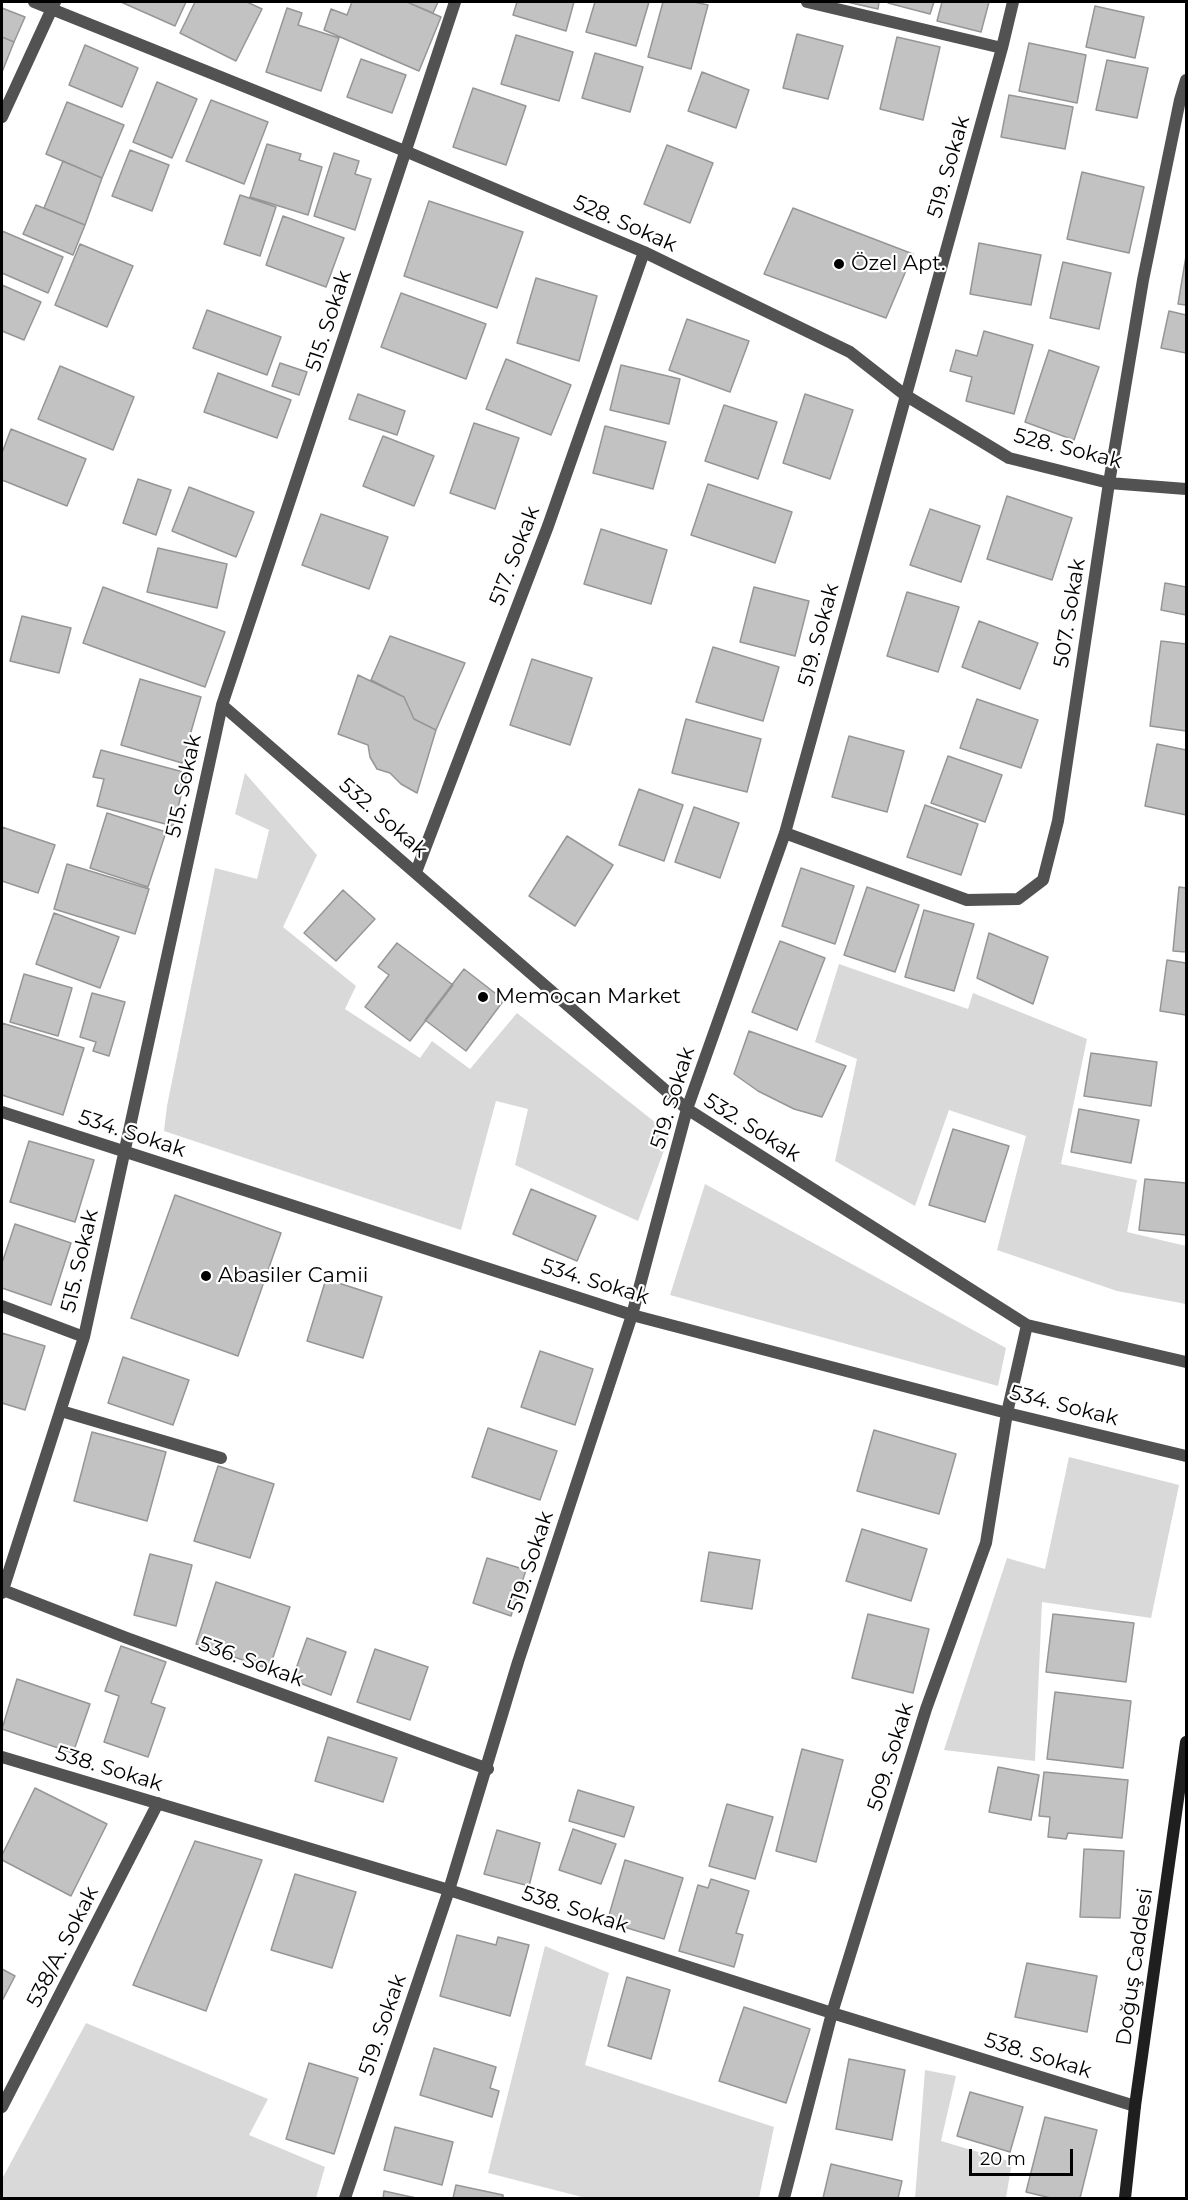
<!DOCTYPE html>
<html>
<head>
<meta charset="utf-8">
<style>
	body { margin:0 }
	#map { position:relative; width:1188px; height:2200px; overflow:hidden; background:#fff; font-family:Montserrat,sans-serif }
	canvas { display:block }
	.frame { position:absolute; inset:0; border:3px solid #000; pointer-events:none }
	.scale { position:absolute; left:969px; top:2149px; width:104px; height:27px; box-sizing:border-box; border:3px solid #000; border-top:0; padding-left:8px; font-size:18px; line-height:21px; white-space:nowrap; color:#000; -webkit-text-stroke:4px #fff; paint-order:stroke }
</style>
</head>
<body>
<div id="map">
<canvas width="1188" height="2200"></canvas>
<div class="frame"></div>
<div class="scale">20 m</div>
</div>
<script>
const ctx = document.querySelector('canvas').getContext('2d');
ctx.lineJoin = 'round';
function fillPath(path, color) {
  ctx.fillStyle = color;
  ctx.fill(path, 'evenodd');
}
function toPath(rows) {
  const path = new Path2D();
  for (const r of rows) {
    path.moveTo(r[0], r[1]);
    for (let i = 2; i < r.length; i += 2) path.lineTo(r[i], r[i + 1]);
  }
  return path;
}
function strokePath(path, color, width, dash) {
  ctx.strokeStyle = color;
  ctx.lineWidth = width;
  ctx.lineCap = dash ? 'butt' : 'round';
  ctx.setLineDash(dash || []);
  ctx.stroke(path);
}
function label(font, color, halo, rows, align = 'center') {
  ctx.font = font + ' Montserrat,sans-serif';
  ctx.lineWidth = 4.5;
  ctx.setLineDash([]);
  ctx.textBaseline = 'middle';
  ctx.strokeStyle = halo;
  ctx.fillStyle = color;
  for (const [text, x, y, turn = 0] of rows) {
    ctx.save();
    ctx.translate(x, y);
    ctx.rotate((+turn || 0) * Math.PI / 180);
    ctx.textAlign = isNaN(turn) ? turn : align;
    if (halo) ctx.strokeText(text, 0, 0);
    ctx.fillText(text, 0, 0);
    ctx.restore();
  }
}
fillPath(toPath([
	[245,773,317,855,283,927,356,986,345,1009,420,1058,432,1041,470,1069,517,1013,670,1134,638,1221,515,1165,528,1109,496,1101,461,1230,164,1131,167,1106,215,868,257,879,269,830,235,814],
	[839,964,968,1009,973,993,1087,1039,1061,1164,1137,1180,1127,1232,1186,1246,1186,1304,1117,1291,997,1250,1026,1136,949,1110,915,1206,835,1161,857,1059,815,1042],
	[705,1184,1006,1348,998,1386,670,1295],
	[1069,1457,1179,1485,1151,1618,1042,1602,1035,1761,944,1750,1007,1558,1045,1569],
	[545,1946,609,1973,585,2065,774,2127,759,2198,586,2198,488,2173],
	[86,2023,268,2099,249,2135,325,2167,316,2198,2,2198,2,2179],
	[925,2070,956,2076,941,2141,1012,2162,1006,2198,915,2198]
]), '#d9d9d9');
const building = toPath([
	[121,2,186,2,175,26,121,2],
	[195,2,247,2,262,9,236,61,180,33,195,2],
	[352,2,407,2,441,17,419,71,324,30,331,9,347,15,352,2],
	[407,2,438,2,433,13,407,2],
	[517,2,574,2,566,31,513,15,517,2],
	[595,2,649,2,636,46,586,32,595,2],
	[663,2,694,2,708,5,691,69,648,57,663,2],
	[847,2,879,2,878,9,847,2],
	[888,2,934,2,930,14,888,3,888,2],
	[942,2,989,2,981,32,937,21,942,2],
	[1095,6,1144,17,1135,58,1086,47,1095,6],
	[2,8,25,17,14,42,2,37,2,8],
	[287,8,302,13,298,25,339,38,321,91,266,72,287,8],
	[797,34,843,46,828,99,783,88,797,34],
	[516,35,573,52,559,101,501,84,516,35],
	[2,37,14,42,2,72,2,37],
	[897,37,940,47,923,120,880,109,897,37],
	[1029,43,1086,55,1077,103,1019,91,1029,43],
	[85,45,138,68,122,107,69,85,85,45],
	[595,53,643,67,630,112,582,98,595,53],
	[361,59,406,75,392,113,347,97,361,59],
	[1107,60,1148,68,1137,118,1096,110,1107,60],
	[702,72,749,90,736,128,688,111,702,72],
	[157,82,197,99,172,158,133,142,157,82],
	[473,88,526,106,506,165,453,147,473,88],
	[1009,95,1073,107,1065,149,1001,137,1009,95],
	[211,100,268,122,244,184,186,161,211,100],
	[67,102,124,125,102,178,46,154,67,102],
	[267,144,301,154,299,160,322,167,308,215,250,197,267,144],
	[667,145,713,163,690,223,644,204,667,145],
	[130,150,169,165,152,211,112,196,130,150],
	[334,153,359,161,355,174,371,179,355,230,314,216,334,153],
	[63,161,102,178,85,225,44,208,63,161],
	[1082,172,1144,187,1129,253,1067,239,1082,172],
	[240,195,276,207,260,256,224,244,240,195],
	[429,201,523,232,497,308,404,276,429,201],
	[36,205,85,225,73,255,23,234,36,205],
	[793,208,913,254,886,318,764,274,793,208],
	[283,216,344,238,326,287,266,265,283,216],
	[2,231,63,257,48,293,2,273,2,231],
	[979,243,1041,255,1031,305,970,294,979,243],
	[80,244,133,266,107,327,55,305,80,244],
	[1186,256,1186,305,1178,304,1186,256],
	[1063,262,1111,273,1099,329,1050,318,1063,262],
	[536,278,597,296,579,361,517,343,536,278],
	[2,285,41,302,24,340,2,331,2,285],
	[401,293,486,324,466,379,381,347,401,293],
	[207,310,281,337,267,375,193,348,207,310],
	[1169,311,1186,315,1186,353,1161,348,1169,311],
	[687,319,749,341,730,392,669,370,687,319],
	[984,331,1033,345,1014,414,966,401,972,377,950,371,956,350,977,356,984,331],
	[1049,350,1099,367,1074,440,1025,422,1049,350],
	[506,359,571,385,551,435,486,409,506,359],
	[280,363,307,372,299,395,272,386,280,363],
	[621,365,680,379,669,424,610,410,621,365],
	[60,366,134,397,113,450,38,419,60,366],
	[218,373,291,400,277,438,204,412,218,373],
	[358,394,405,411,397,435,349,419,358,394],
	[805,394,853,410,830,479,783,463,805,394],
	[724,405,777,422,758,479,705,461,724,405],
	[474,423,519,438,495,509,450,493,474,423],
	[605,426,666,442,653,489,593,473,605,426],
	[11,429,86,459,67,506,2,480,2,453,11,429],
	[383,436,434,456,414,506,363,486,383,436],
	[138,479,171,490,156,535,123,523,138,479],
	[708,484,792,512,775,563,691,535,708,484],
	[189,487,254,512,236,557,172,531,189,487],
	[1007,496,1072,518,1052,580,987,559,1007,496],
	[930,509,980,526,961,582,910,565,930,509],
	[321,514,388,537,369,589,302,565,321,514],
	[601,529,667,550,651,604,584,584,601,529],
	[158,548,227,564,217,608,147,592,158,548],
	[1165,583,1186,587,1186,615,1161,610,1165,583],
	[103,587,225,632,205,687,83,643,103,587],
	[754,587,809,601,795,656,740,642,754,587],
	[907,592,959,607,938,672,887,656,907,592],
	[22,616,71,628,59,673,10,661,22,616],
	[979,621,1038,643,1020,689,962,667,979,621],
	[390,636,465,663,436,730,414,719,404,697,371,680,390,636],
	[1161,641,1186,644,1186,731,1150,726,1161,641],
	[713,647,779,667,763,721,696,702,713,647],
	[532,659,592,678,570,745,510,725,532,659],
	[358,675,404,697,414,719,436,730,417,793,401,784,390,773,377,769,370,757,368,745,338,734,358,675],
	[140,679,201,697,182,763,121,745,140,679],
	[977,699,1038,720,1021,768,960,748,977,699],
	[686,719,761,739,747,792,672,773,686,719],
	[849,736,904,751,887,812,832,797,849,736],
	[1157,744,1186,750,1186,815,1145,806,1157,744],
	[101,750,187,773,173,826,97,806,104,779,93,777,101,750],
	[948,756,1002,775,985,822,931,803,948,756],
	[639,789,683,805,664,861,619,845,639,789],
	[925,805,978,824,961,875,907,857,925,805],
	[694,807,739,823,720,878,675,862,694,807],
	[107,813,166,832,148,887,90,868,107,813],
	[2,827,55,845,38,893,2,881,2,827],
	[567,836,613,865,575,926,529,896,567,836],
	[67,864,149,889,135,934,54,909,67,864],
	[801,868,854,886,835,944,782,926,801,868],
	[867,887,919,905,895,972,844,955,867,887],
	[1179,887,1186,888,1186,952,1173,951,1179,887],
	[343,890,375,919,336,961,304,933,343,890],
	[924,910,974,924,954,991,905,977,924,910],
	[54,913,119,937,100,988,36,964,54,913],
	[989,933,1048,957,1033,1004,977,978,989,933],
	[780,941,825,958,797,1030,752,1012,780,941],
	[397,943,453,985,410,1041,365,1007,389,975,378,967,397,943],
	[1167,960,1186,963,1186,1015,1160,1011,1167,960],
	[464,969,504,1000,466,1051,425,1020,464,969],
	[24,974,72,988,58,1036,10,1022,24,974],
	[92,993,125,1002,109,1056,93,1051,96,1042,80,1037,92,993],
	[2,1023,84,1048,63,1115,2,1095,2,1023],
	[749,1031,846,1066,822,1117,794,1109,758,1091,734,1074,749,1031],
	[1091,1053,1157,1062,1151,1106,1084,1096,1091,1053],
	[1079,1109,1139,1120,1131,1163,1071,1152,1079,1109],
	[953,1129,1009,1146,985,1222,929,1205,953,1129],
	[29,1141,94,1160,75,1222,10,1202,29,1141],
	[1145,1179,1186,1183,1186,1235,1139,1230,1145,1179],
	[531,1189,596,1216,577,1261,513,1234,531,1189],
	[175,1195,281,1233,238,1356,131,1318,175,1195],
	[15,1224,71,1243,51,1305,2,1288,2,1263,15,1224],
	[326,1279,382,1297,363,1358,307,1341,326,1279],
	[2,1333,45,1346,25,1410,2,1403,2,1333],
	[540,1351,593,1369,575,1425,521,1407,540,1351],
	[123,1357,189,1380,173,1425,108,1403,123,1357],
	[488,1428,557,1451,540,1500,472,1477,488,1428],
	[874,1430,956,1454,939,1514,857,1491,874,1430],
	[92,1432,166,1452,147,1521,74,1501,92,1432],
	[218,1466,274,1484,250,1558,194,1541,218,1466],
	[862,1529,927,1549,911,1601,846,1581,862,1529],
	[709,1552,760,1560,752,1609,701,1601,709,1552],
	[150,1554,192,1565,176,1626,134,1615,150,1554],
	[487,1558,526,1570,511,1616,473,1603,487,1558],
	[216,1582,290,1607,269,1669,196,1644,216,1582],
	[868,1614,929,1629,913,1693,852,1678,868,1614],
	[1053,1614,1134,1623,1126,1682,1046,1672,1053,1614],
	[307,1638,346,1652,331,1695,292,1680,307,1638],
	[121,1646,166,1662,151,1703,165,1708,148,1757,104,1742,119,1696,105,1691,121,1646],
	[375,1649,428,1667,410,1720,357,1702,375,1649],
	[17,1679,90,1704,73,1753,2,1729,17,1679],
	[1055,1692,1131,1701,1123,1768,1047,1759,1055,1692],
	[328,1737,397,1758,383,1802,315,1781,328,1737],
	[802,1749,843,1760,816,1862,776,1851,802,1749],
	[998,1767,1039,1775,1031,1820,989,1812,998,1767],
	[1044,1772,1128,1780,1122,1838,1068,1833,1066,1839,1048,1837,1050,1817,1039,1816,1044,1772],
	[35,1788,107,1824,71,1896,2,1860,2,1855,35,1788],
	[578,1790,634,1807,624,1837,569,1821,578,1790],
	[727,1804,773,1817,755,1879,709,1866,727,1804],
	[573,1829,616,1844,601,1884,559,1870,573,1829],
	[497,1830,540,1843,529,1886,484,1874,497,1830],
	[195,1841,262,1860,206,2011,133,1985,195,1841],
	[1084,1849,1124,1851,1120,1918,1080,1917,1084,1849],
	[625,1860,683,1878,664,1939,607,1922,625,1860],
	[295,1874,356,1892,332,1968,271,1950,295,1874],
	[711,1879,749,1891,736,1933,743,1935,734,1967,679,1951,698,1885,708,1888,711,1879],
	[457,1935,496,1945,498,1937,529,1945,510,2016,440,1996,457,1935],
	[1027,1963,1097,1976,1087,2032,1015,2017,1027,1963],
	[2,1969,15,1976,2,2001,2,1969],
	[627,1977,670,1990,651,2059,608,2046,627,1977],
	[744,2007,810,2029,786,2103,719,2081,744,2007],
	[434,2048,496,2067,490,2088,499,2091,492,2117,420,2095,434,2048],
	[849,2059,905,2070,892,2140,836,2129,849,2059],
	[309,2063,358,2078,334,2154,286,2139,309,2063],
	[970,2092,1023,2107,1010,2152,957,2136,970,2092],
	[1045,2117,1097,2130,1080,2198,1051,2198,1026,2192,1045,2117],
	[395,2127,453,2142,442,2185,384,2170,395,2127],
	[831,2164,902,2181,898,2198,823,2198,831,2164],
	[456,2185,503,2195,503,2198,453,2198,456,2185],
	[384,2191,416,2198,383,2198,384,2191]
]);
fillPath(building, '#c2c2c2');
strokePath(building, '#969696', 1.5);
strokePath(toPath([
	[34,2,405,151,644,252,850,352,905,395,1009,458,1109,483,1186,489],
	[807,2,1002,48],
	[2,117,55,2],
	[222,705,687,1109,1027,1325,1186,1362],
	[785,833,967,900,1018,899,1043,880,1058,821,1109,483,1143,280,1180,100,1186,80],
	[416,872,548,526,644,252],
	[2,1112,632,1315,1007,1413,1186,1456],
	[2,1306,84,1337],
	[61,1411,221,1458],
	[3,1590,127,1638,488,1769],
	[2,1593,84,1337,222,705,455,2],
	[2,1757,449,1890,832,2013,1135,2106],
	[2,2107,158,1803],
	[345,2198,449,1890,518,1662,632,1315,687,1109,785,833,1002,48,1013,2],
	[784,2198,832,2013,926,1709,986,1543,1007,1413,1027,1325]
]), '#525252', 12);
strokePath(toPath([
	[1125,2198,1135,2106,1186,1742]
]), '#1f1f1f', 12);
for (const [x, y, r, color] of [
	[839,264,6,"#000"],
	[483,997,6,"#000"],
	[206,1276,6,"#000"]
]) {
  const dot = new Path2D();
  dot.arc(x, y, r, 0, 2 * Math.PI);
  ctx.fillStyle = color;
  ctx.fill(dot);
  strokePath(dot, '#fff', 2);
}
label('21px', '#000', '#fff', [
	["519. Sokak",949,167,-74],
	["528. Sokak",625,224,24],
	["515. Sokak",329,321,-72],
	["528. Sokak",1068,449,14],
	["517. Sokak",515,556,-69],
	["507. Sokak",1070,613,-81],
	["519. Sokak",819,635,-75],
	["515. Sokak",184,786,-78],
	["532. Sokak",383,818,41],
	["519. Sokak",673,1098,-73],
	["532. Sokak",752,1128,32],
	["534. Sokak",132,1134,18],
	["515. Sokak",80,1261,-77],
	["534. Sokak",595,1282,17],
	["534. Sokak",1064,1406,14],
	["519. Sokak",531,1562,-72],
	["536. Sokak",251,1662,20],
	["509. Sokak",891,1757,-73],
	["538. Sokak",109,1769,17],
	["538. Sokak",575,1910,18],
	["538/A. Sokak",63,1947,-63],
	["Doğuş Caddesi",1135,1967,-82],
	["519. Sokak",383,2025,-71],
	["538. Sokak",1038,2056,17]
]);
label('21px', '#000', '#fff', [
	["Özel Apt.",851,264],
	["Memocan Market",495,997],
	["Abasiler Camii",218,1276]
], 'left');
</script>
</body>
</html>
